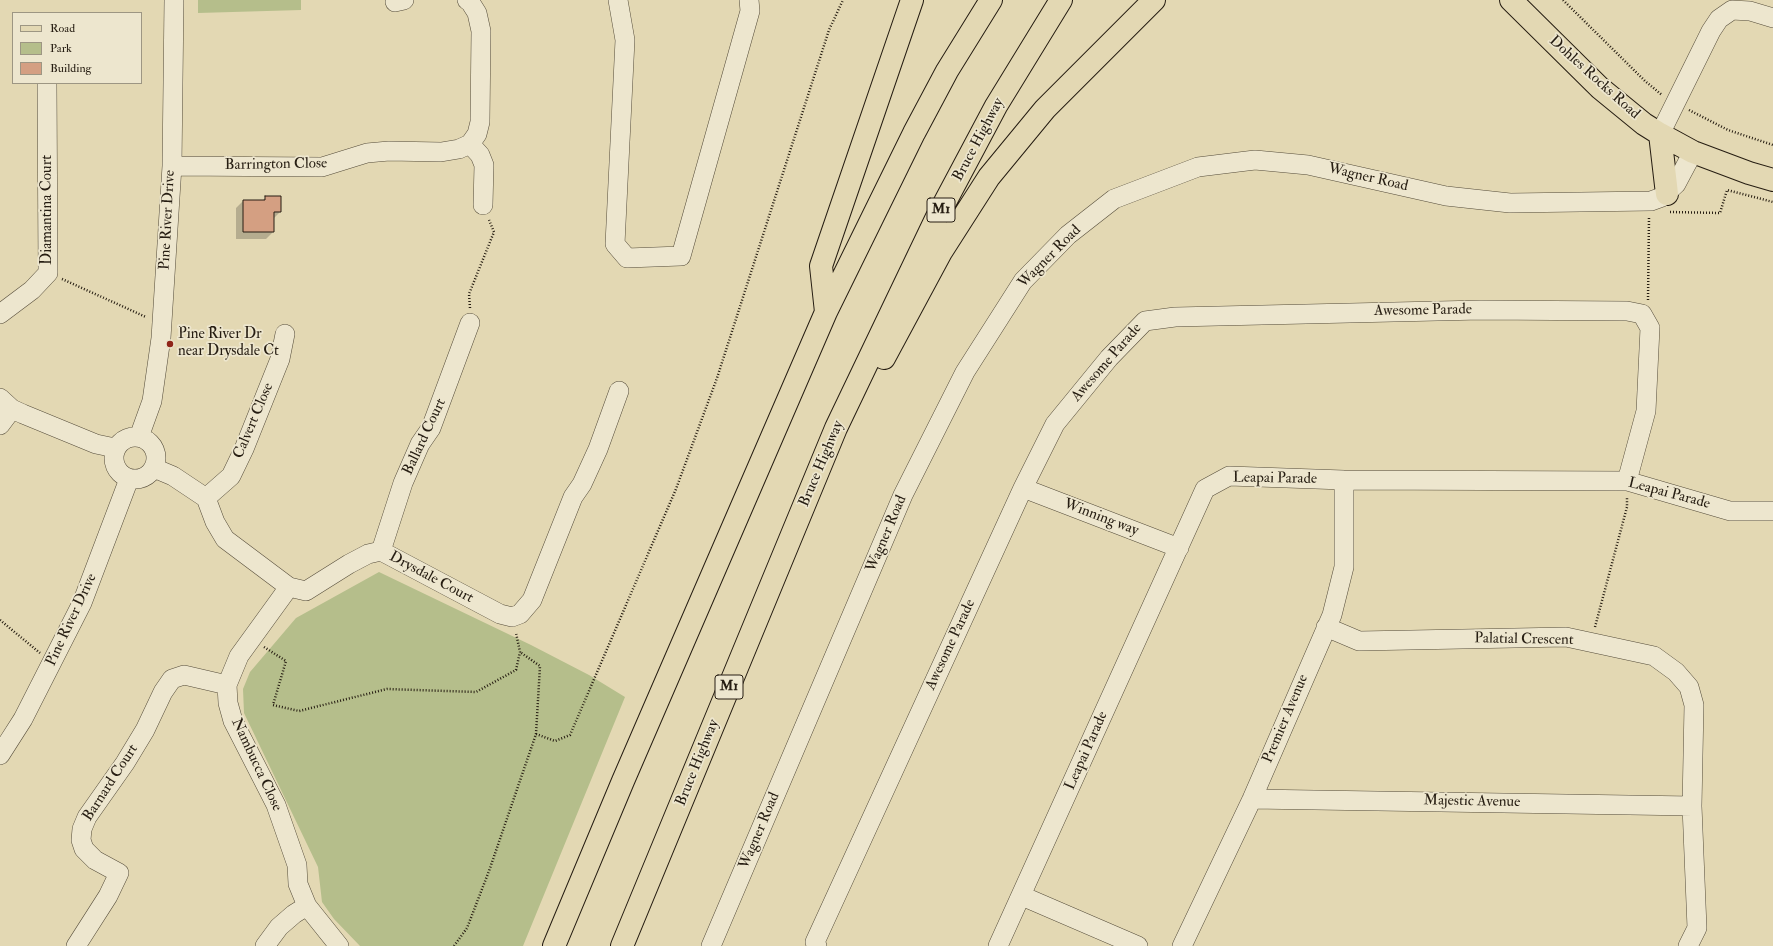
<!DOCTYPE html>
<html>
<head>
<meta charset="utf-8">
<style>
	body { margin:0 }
	#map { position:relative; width:1773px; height:946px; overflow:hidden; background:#e3d8b3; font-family:"IM FELL Double Pica",serif }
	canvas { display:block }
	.legend { position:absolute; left:12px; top:12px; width:130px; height:72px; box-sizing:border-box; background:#ede6ce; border:1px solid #9d9683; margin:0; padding:5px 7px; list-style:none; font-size:12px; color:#261d12 }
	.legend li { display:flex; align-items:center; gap:8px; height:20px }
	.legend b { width:20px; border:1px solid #9d9683 }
</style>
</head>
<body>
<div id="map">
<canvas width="1773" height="946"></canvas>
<ul class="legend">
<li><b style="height:5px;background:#e3d8b3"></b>Road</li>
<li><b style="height:11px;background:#b5be8b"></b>Park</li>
<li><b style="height:11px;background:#d49f82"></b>Building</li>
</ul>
</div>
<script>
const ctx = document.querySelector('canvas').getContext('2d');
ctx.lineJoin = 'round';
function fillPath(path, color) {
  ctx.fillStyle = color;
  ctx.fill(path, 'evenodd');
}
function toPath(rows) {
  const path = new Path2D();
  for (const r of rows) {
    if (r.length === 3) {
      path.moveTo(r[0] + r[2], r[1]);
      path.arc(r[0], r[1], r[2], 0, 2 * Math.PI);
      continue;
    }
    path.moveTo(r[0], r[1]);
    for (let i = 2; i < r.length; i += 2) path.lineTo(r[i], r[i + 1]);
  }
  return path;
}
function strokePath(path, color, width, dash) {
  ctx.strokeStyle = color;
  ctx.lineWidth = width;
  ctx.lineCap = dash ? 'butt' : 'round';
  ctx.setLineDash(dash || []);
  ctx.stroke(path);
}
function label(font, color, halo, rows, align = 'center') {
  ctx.font = font + ' "IM FELL Double Pica",serif';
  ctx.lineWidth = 3.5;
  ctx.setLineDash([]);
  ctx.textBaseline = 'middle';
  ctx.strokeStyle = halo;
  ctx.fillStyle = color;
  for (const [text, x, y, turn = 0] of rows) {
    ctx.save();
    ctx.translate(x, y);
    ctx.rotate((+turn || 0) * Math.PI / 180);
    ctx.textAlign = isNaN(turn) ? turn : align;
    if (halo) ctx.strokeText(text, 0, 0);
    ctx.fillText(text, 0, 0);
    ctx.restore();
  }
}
fillPath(toPath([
	[198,0,301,0,301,10,198,13],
	[379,572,531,645,589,675,625,697,523,946,360,946,334,919,322,902,318,867,244,713,243,689,250,672,296,618]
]), '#b5be8b');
fillPath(toPath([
	[266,197,280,212,273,219,273,232,266,239,236,239,236,208,243,201,262,201]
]), '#0003');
const building = toPath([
	[265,196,281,196,281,212,274,212,274,232,243,232,243,200,265,200,265,196]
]);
fillPath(building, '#d49f82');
strokePath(building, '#261d12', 1);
const minor = toPath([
	[618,0,625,40,615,244,627,258,681,256,750,11,749,0],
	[395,2,404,0],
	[1660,134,1711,31,1719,19,1732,10,1750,11,1773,18],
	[470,144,480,155,484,165,483,205],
	[172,166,322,167,367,153,389,151,441,152,459,149,470,144,477,134,480,122,481,31,477,13,470,2,467,0],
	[0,314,32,290,48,273,47,83],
	[0,398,12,409,23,414,96,444,115,448],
	[0,425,12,409],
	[135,458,21],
	[139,437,152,401,161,338,172,166,174,0],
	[154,468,173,476,206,498,215,522,225,539,289,587,306,591,349,564,368,554,381,551,500,614,512,617,520,614,532,600,573,497,582,484,598,449,619,391],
	[1023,488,1179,548],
	[206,498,231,476,244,449,280,359,285,334],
	[381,551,403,483,420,444,431,428,470,323],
	[289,587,239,656,227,685,228,703,233,721,276,805,297,865,298,884,307,906,339,946],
	[1326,627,1359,641,1566,637,1654,656,1676,672,1689,687,1694,705,1692,806,1697,928,1688,946],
	[0,755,23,719,82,603,129,479],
	[1252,799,1692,806],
	[1022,896,1138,946],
	[76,946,108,896,119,873,95,860,84,849,81,840,82,829,87,817,125,763,145,730,163,692,172,679,184,675,227,685],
	[265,946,279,927,294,914,307,906],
	[711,946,903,495,965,372,1023,281,1068,235,1114,199,1198,167,1255,160,1308,165,1446,196,1510,203,1651,201,1662,197,1676,184,1693,152],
	[817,946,815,942,1023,488,1055,424,1109,358,1145,321,1175,317,1481,310,1627,311,1642,314,1650,328,1646,411,1627,481],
	[998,946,1205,489,1229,476,1344,480,1627,481,1730,511,1773,511],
	[1182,946,1252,799,1332,615,1344,567,1344,480]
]);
const major = toPath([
	[1511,0,1600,88,1644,124,1660,134,1693,152,1749,173,1773,180],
	[1660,134,1667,194]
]);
const highway = toPath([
	[826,312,821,266,912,0],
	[884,358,941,252,989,177,1045,109,1154,0],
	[554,946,623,781,826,312,914,133,947,71,991,0],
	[622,946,836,428,936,219,996,106,1061,0]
]);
strokePath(minor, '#554c3a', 20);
strokePath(major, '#261d12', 24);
strokePath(highway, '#261d12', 24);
strokePath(toPath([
	[1563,0,1645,81,1662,95],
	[1689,110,1728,130,1773,145],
	[1670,212,1720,213,1727,190,1773,202],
	[62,279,146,317],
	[1648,300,1649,217],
	[470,308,469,294,494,232,489,220],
	[0,620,40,653],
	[1595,627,1627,507,1627,498],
	[264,647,286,661,273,705,299,711,387,689,476,692,516,670,520,652,516,633],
	[536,734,555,741,570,735,676,489,717,378,829,30,843,0],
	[454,946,467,928,489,871,536,734,540,666,520,652]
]), '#261d12', 2.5, [1, 2]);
strokePath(minor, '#ede6ce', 19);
strokePath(major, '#e3d8b3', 22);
strokePath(highway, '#e3d8b3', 22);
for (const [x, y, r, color] of [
	[170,344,4,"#8f2418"]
]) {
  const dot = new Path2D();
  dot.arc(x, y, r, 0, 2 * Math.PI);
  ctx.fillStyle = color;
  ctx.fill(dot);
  strokePath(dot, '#ede6ce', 1.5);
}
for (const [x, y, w] of [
	[941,210,28],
	[729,687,28]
]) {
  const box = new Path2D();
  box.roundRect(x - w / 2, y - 12, w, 24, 3);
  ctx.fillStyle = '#ede6ce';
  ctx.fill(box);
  strokePath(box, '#261d12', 1);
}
label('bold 14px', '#261d12', null, [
	["M1",941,210],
	["M1",729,687]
]);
label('15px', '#261d12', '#ede6ce', [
	["Dohles Rocks Road",1594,78,42],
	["Bruce Highway",979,140,-62],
	["Barrington Close",276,165,-1],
	["Wagner Road",1368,178,13],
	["Diamantina Court",48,210,-90],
	["Pine River Drive",168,220,-87],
	["Wagner Road",1050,257,-45],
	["Awesome Parade",1423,311,-1],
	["Awesome Parade",1107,363,-49],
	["Calvert Close",254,421,-67],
	["Ballard Court",425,437,-65],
	["Bruce Highway",822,464,-67],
	["Leapai Parade",1275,479,1],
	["Leapai Parade",1669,494,15],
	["Winning way",1101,518,21],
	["Wagner Road",887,534,-67],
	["Drysdale Court",431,578,28],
	["Pine River Drive",72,620,-65],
	["Palatial Crescent",1524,640,1],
	["Awesome Parade",951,645,-65],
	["Premier Avenue",1286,719,-67],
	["Leapai Parade",1087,751,-66],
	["Bruce Highway",698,763,-68],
	["Nambucca Close",256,765,65],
	["Barnard Court",111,783,-57],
	["Majestic Avenue",1472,802,1],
	["Wagner Road",760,831,-67]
]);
label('15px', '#261d12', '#ede6ce', [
	["Pine River Dr",178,335],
	["near Drysdale Ct",178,352]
], 'left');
</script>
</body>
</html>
